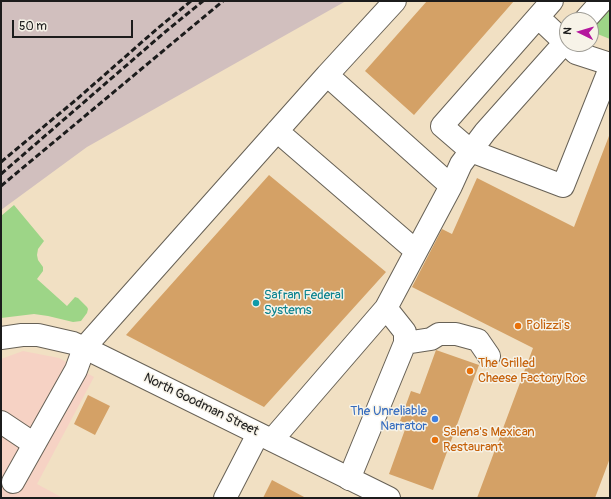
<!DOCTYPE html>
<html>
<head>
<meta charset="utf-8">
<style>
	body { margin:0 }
	#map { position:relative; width:611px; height:499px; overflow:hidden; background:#f1e0c3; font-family:Pangolin,sans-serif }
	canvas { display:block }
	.frame { position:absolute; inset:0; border:2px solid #1c1c1c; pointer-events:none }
	.north { position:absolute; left:559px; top:12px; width:40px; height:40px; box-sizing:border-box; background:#f7f3e8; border:1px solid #9f9d96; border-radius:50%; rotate:275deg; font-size:11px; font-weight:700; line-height:16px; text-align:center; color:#1c1c1c }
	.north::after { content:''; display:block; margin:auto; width:14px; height:18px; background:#b5179e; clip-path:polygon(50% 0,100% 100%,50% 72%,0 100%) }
	.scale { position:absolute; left:12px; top:20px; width:121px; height:18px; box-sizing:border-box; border:2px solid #1c1c1c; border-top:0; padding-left:5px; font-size:12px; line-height:14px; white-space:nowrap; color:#1c1c1c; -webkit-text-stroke:3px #f7f3e8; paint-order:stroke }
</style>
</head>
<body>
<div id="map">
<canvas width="611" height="499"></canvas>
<div class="frame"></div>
<div class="north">N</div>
<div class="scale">50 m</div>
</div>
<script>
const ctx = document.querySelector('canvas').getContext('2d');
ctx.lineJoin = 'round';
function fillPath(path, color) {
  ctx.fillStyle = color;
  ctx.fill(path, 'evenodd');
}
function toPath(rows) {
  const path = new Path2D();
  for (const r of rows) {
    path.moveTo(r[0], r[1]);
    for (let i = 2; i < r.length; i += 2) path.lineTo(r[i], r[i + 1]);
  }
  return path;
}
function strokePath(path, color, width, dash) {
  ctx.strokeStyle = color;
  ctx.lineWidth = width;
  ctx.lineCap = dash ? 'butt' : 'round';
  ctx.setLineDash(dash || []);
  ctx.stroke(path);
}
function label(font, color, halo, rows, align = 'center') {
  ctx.font = font + ' Pangolin,sans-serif';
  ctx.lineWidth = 3;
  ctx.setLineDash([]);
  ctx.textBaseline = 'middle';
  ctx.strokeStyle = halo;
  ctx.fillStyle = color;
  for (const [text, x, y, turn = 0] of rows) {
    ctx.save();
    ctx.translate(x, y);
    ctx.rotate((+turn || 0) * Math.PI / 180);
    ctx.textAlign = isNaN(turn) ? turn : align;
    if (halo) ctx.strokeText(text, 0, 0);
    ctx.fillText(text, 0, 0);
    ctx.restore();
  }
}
fillPath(toPath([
	[23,351,59,358,94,377,37,484,63,498,1,498,1,359]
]), '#f6d2c4');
fillPath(toPath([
	[1,1,346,1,87,147,1,210]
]), '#d1bfbe');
fillPath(toPath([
	[610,6,610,39,595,33,591,43,591,25],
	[14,205,44,241,38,249,37,255,38,260,43,267,43,271,37,279,67,306,75,297,78,298,87,307,88,309,87,313,81,321,73,322,48,316,34,314,1,318,1,216]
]), '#9dd587');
fillPath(toPath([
	[427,1,514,1,414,115,365,71],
	[609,136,610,136,610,458,595,498,477,498,533,348,412,287,442,229,452,234,477,178,574,227],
	[269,175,386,272,264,407,126,335],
	[436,350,479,365,433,490,389,474,407,424,400,421,411,391,420,394],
	[88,395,110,406,95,435,74,424],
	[272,480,306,498,263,498]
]), '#d4a166');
const minor = toPath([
	[552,1,442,126,471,151,563,186,610,68],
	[538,17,576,53,610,64],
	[585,20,602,1],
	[327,75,395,1],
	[277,131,416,251],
	[405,343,431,339,439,334,456,334,478,340,489,356],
	[1,422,34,444],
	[272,440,386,308,451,186,461,164,485,132,567,40],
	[349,479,405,343,405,332,386,308],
	[13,482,76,370,84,348,327,75,451,186],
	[225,498,258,434]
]);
const major = toPath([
	[1,338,22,335,38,335,73,343,91,351,389,498]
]);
strokePath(minor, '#676156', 24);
strokePath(major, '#676156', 24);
strokePath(minor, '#fff', 22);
strokePath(major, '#fff', 22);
strokePath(toPath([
	[1,162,77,99,158,28,191,1],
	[1,174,165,32,203,1],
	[1,186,223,1]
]), '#1c1c1c', 3, [6, 3]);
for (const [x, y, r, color] of [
	[256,303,4,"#0f9aa8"],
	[518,326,4,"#e8710a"],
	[470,371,4,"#e8710a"],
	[435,419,4,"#3f7fe0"],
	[435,440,4,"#e8710a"]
]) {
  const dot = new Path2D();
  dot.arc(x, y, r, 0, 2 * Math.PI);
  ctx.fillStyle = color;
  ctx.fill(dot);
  strokePath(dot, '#f7f3e8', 1.5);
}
label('13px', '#0d838f', '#f7f3e8', [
	["Safran Federal",264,296],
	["Systems",264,311]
], 'left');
label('13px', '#c56008', '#f7f3e8', [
	["Polizzi's",526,326],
	["The Grilled",478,364],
	["Cheese Factory Roc",478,379],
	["Salena's Mexican",443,433],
	["Restaurant",443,448]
], 'left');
label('13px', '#1c1c1c', '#f7f3e8', [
	["North Goodman Street",201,405,26]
]);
label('13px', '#366cbe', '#f7f3e8', [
	["The Unreliable",427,412],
	["Narrator",427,427]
], 'right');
</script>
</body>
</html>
